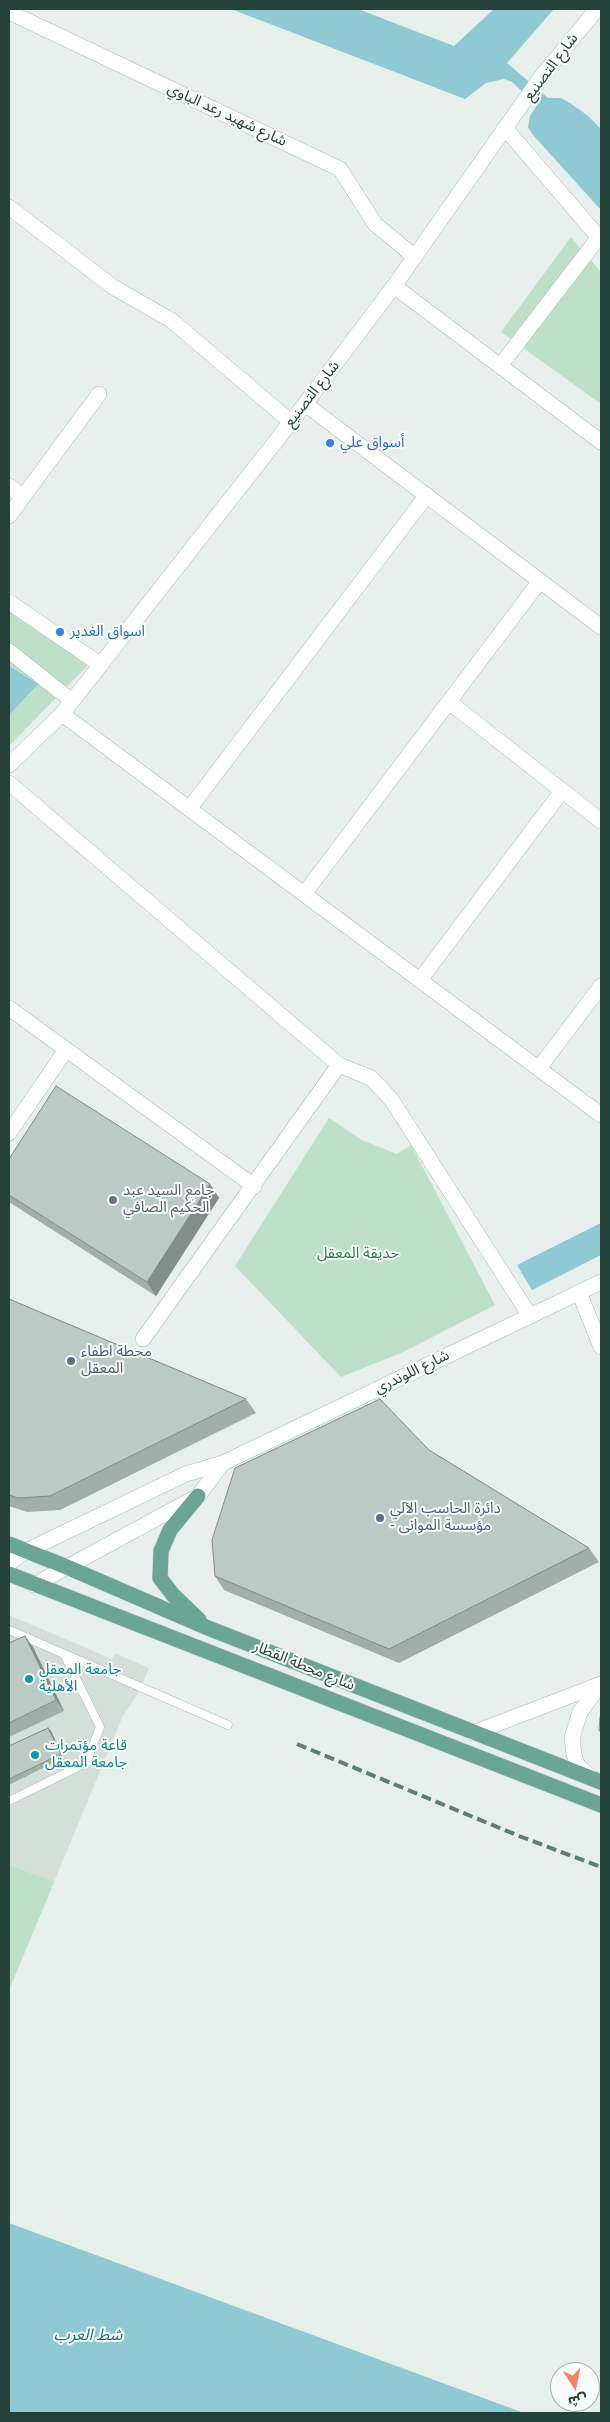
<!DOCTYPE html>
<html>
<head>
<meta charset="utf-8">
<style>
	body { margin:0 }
	#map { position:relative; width:610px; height:2422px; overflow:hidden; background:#e6efeb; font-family:"Open Sans","Noto Sans Arabic",sans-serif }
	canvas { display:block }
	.frame { position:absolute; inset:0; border:10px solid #24423a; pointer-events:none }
	.north { position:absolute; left:550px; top:2362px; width:50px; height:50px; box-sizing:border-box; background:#f7fbf9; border:1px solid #a3b1ad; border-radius:50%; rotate:169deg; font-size:14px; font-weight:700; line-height:20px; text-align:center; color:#24423a }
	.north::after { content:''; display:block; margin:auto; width:18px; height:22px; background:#f4845f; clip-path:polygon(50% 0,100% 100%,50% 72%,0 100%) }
</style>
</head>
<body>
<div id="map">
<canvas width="610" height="2422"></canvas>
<div class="frame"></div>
<div class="north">ش</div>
</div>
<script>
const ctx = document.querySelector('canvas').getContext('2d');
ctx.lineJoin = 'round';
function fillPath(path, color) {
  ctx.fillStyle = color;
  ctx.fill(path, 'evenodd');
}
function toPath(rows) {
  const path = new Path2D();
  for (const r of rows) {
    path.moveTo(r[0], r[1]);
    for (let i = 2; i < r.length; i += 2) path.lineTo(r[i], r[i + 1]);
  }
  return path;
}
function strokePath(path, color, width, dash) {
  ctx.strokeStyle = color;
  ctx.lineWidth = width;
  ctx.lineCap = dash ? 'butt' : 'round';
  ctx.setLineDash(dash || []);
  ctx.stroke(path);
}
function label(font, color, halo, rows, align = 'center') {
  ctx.font = font + ' "Open Sans","Noto Sans Arabic",sans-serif';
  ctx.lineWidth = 4;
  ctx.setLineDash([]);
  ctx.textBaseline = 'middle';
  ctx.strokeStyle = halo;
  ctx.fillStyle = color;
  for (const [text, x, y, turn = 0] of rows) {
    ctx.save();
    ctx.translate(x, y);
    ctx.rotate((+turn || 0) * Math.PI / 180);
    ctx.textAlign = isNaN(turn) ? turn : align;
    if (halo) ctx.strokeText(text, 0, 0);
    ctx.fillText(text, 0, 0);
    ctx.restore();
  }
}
fillPath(toPath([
	[9,1615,112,1659,115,1653,149,1668,140,1690,123,1716,9,1990]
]), '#d4dfda');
fillPath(toPath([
	[571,237,601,272,601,404,501,332],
	[9,608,88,665,9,746],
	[329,1118,362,1140,397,1154,411,1145,495,1305,401,1353,341,1377,235,1266],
	[9,1865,54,1882,9,1990]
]), '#bfe0c8');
fillPath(toPath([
	[231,9,358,9,454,46,494,9,554,9,507,63,548,98,561,98,570,103,587,115,601,129,601,210,533,135,528,127,530,116,537,105,512,82,504,79,486,83,465,99],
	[9,666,38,684,9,715],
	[601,1223,601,1255,532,1290,517,1265],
	[9,2223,524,2413,9,2413]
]), '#8ec9d4');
const service = toPath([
	[9,1630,228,1725],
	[9,1801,86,1763,100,1727,64,1654]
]);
const minor = toPath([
	[9,12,340,169,375,224,415,257],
	[505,128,601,240],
	[9,207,113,287,171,320,291,422],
	[394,286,601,442],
	[500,366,599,237],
	[305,404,601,627],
	[9,486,23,497],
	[9,516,99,394],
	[9,602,101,665],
	[9,651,72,701],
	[449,702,601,821],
	[62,714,601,1115],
	[9,783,339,1065,371,1078,391,1099,530,1316],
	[189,809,427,495],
	[304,894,540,581],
	[420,980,562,791],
	[9,1008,254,1186],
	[539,1068,601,986],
	[9,1133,66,1050],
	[579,1292,601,1347],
	[143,1339,339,1065]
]);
const tertiary = toPath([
	[9,765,62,714,305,404,394,286,541,77,597,9],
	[473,1733,601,1684],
	[591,1777,578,1766,574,1755,572,1738,580,1712,601,1684]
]);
const secondary = toPath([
	[9,1563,26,1551,186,1474,223,1463,601,1282],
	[34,1585,198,1496,223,1463]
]);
const primary = toPath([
	[198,1496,170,1530,161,1551,160,1578,173,1595,199,1620],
	[9,1544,67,1567,208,1628,601,1782],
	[9,1574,601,1805]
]);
strokePath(service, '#a8b8b2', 9);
strokePath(minor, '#a8b8b2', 16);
strokePath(tertiary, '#a8b8b2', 16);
strokePath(secondary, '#a4bbb3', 16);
strokePath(primary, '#c2cac8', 16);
strokePath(service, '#fff', 8);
strokePath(minor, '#fff', 15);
strokePath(tertiary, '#fff', 15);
strokePath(secondary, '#fff', 15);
strokePath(primary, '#6aa596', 15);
strokePath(toPath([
	[297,1744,519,1836,601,1867]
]), '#5f7d75', 4, [10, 5]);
fillPath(toPath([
	[9,1159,210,1184,219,1198,156,1296,9,1202],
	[9,1299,246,1399,256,1413,60,1510,27,1512,9,1506],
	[429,1450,589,1548,599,1562,399,1663,224,1590,215,1576],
	[9,1643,33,1647,64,1711,9,1737],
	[48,1728,51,1731,63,1758,9,1785,9,1746]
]), '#a1aea9');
fillPath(toPath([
	[210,1184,219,1198,156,1296,147,1282],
	[25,1636,33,1647,64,1711,56,1700],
	[48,1728,51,1731,63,1758]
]), '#838d89');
const building = toPath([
	[56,1086,210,1184,147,1282,9,1195,9,1159,56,1086],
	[9,1299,246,1399,50,1496,18,1498,9,1495,9,1299],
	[380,1399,429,1450,589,1548,389,1649,215,1576,212,1540,235,1468,380,1399],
	[25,1636,56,1700,9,1723,9,1643,25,1636],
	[601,1714,601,1733,599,1730,600,1717,601,1714],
	[48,1728,61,1754,9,1779,9,1746,48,1728]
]);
fillPath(building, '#bbcac4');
strokePath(building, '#838d89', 1);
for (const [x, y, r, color] of [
	[330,443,5,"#3f7fe0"],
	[60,632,5,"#3f7fe0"],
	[113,1200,5,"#6b7280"],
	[71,1361,5,"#5c6f8a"],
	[380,1518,5,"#5c6f8a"],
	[29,1679,5,"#0f9aa8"],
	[35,1755,5,"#0f9aa8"]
]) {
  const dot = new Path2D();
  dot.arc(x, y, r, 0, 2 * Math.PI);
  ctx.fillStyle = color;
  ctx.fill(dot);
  strokePath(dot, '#f7fbf9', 2);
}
label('15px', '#24423a', '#f7fbf9', [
	["شارع التصنيع",551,67,-53],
	["شارع شهيد رعد الباوي",227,115,25],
	["شارع التصنيع",312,394,-52],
	["شارع اللوندري",412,1372,-26],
	["شارع محطة القطار",304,1666,22]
]);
label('15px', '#366cbe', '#f7fbf9', [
	["أسواق علي",340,443],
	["اسواق الغدير",70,632]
], 'left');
label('15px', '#5b616d', '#f7fbf9', [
	["جامع السيد عبد",123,1191],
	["الحكيم الصافي",123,1208]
], 'left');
label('15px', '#2d7a4b', '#f7fbf9', [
	["حديقة المعقل",358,1254]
]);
label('15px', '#4e5e75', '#f7fbf9', [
	["محطة اطفاء",81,1352],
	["المعقل",81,1369],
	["دائرة الحاسب الآلي",390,1509],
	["- مؤسسة الموانى",390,1526]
], 'left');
label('15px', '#0d838f', '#f7fbf9', [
	["جامعة المعقل",39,1670],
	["الأهلية",39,1687],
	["قاعة مؤتمرات",45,1746],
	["جامعة المعقل",45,1763]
], 'left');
label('italic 16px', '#1c6f80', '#f7fbf9', [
	["شط العرب",88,2335]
]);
</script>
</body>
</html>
